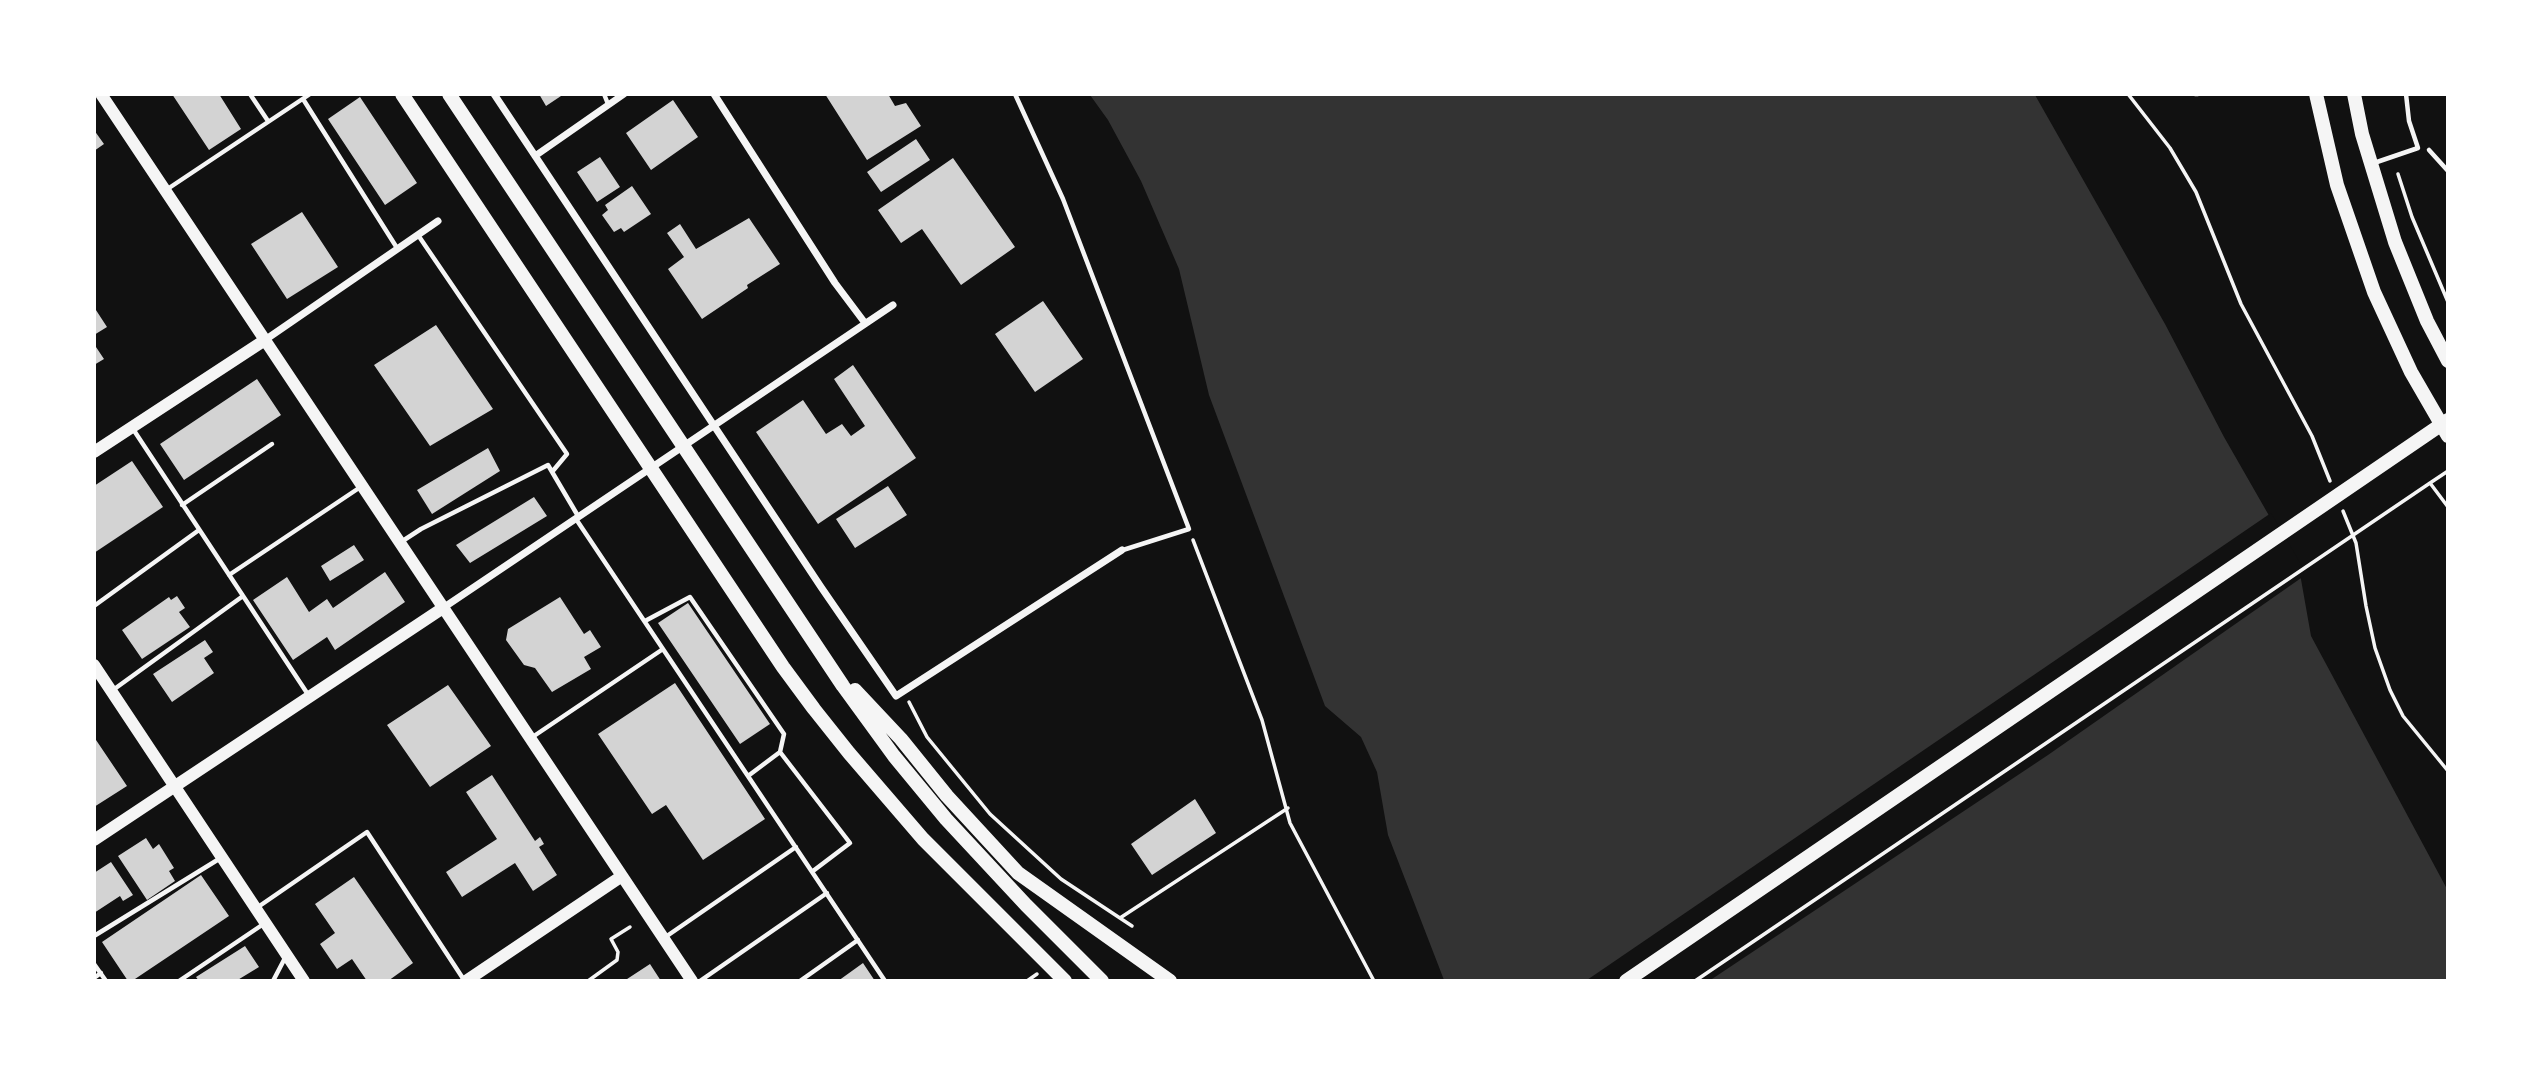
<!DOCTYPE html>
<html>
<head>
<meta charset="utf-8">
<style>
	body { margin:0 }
	#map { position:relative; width:2542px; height:1075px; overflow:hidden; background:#111; font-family:Mulish,sans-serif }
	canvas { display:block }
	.frame { position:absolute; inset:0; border:96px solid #fff; pointer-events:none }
</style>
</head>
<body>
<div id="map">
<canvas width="2542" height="1075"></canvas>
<div class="frame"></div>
</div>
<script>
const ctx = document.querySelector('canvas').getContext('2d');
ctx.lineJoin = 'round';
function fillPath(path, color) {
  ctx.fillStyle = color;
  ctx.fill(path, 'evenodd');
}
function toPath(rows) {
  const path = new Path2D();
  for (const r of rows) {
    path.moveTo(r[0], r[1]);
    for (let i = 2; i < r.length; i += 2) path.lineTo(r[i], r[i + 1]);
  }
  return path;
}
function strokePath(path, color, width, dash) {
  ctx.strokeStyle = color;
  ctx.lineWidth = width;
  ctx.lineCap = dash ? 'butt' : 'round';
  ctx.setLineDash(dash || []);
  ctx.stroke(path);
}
fillPath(toPath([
	[1090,95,2035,95,2165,324,2224,437,2299,568,2311,636,2447,889,2447,980,1444,980,1388,835,1377,772,1361,737,1325,706,1209,395,1179,269,1141,181,1108,120]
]), '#333');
fillPath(toPath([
	[2271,513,2302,566,2304,576,2048,755,1709,981,1587,980]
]), '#111');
fillPath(toPath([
	[172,94,219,94,241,129,209,150],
	[539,94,564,94,546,106],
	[825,94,888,94,895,106,906,103,921,126,867,160],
	[360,97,417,183,385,205,328,119],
	[673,100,698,137,651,170,626,133],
	[94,130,104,144,94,151],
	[916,139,930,160,881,192,867,172],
	[600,157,620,187,597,202,577,172],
	[953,158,1015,247,961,285,922,229,901,243,878,210],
	[632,186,651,214,624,232,621,228,614,232,602,215,608,210,605,205],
	[302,212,338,267,287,299,251,244],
	[749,218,780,264,747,285,748,288,702,319,668,269,684,257,667,233,680,224,696,249],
	[1043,301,1083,359,1035,392,995,334],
	[94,307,107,327,94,335],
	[436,325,493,409,430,446,374,365],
	[94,344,104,359,94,365],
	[853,365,916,458,818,524,756,432,803,400,826,434,842,424,851,436,865,426,834,379],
	[257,379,281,415,184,480,160,444],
	[488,448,500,471,432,514,417,490],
	[132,461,163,507,94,553,94,486],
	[888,486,907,515,855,548,836,519],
	[534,497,547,516,470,563,456,545],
	[354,545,364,560,330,581,321,566],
	[385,572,405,602,335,650,327,637,293,660,253,600,287,577,309,612,327,599,333,608],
	[177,596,185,608,179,612,190,627,142,659,122,630,169,597,171,600],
	[560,597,584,634,590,630,601,647,584,657,591,669,552,692,535,668,524,665,506,640,508,629],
	[688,603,770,724,740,744,658,623],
	[205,640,213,652,204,658,214,673,172,702,153,674],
	[675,683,765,819,703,860,666,805,652,814,598,734],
	[448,685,491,746,430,787,387,725],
	[94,737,127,786,94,807],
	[492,775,535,841,540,837,544,844,539,847,557,875,533,891,515,863,462,897,446,872,497,839,466,792],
	[1195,799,1216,833,1152,875,1131,844],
	[146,838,153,849,159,844,174,868,169,871,175,881,147,900,118,856],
	[111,862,133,895,123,901,120,896,94,913,94,873],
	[201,875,229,916,132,981,128,981,102,942],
	[354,877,413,963,388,981,367,981,352,959,337,969,320,944,335,933,315,904],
	[245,946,259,967,236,981,199,981,196,977],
	[863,963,875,981,838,981],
	[650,964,661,981,624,981]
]), '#d3d3d3');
strokePath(toPath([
	[2128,94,2170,148,2196,192,2241,304,2312,436,2330,481],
	[2398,174,2412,217,2448,302],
	[2430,483,2448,471],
	[2343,511,2356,543,2366,606,2375,648,2390,690,2403,716,2448,771],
	[1193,540,1262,720,1290,823,1374,981],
	[909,702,927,737,990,814,1061,879,1132,926],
	[1120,918,1288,808],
	[588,981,617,960,618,952,611,939,630,927],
	[1027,981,1037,974],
	[1695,981,2430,483,2448,507]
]), '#f5f5f5', 3.5);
strokePath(toPath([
	[250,94,268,121],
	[604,94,608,104],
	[1015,94,1063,199,1189,529,1123,550],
	[2195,94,2198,94],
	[303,99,397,248],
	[2429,150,2448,171],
	[2374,163,2418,148,2409,121,2406,94],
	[166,190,310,94],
	[418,235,567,454,552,472],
	[133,429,309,696],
	[182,505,272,444],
	[576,519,885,981],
	[401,542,421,529,548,465,578,516],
	[229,575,362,486],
	[94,606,199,530],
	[645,621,690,597,784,734,780,752],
	[113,690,243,596],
	[531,738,663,649],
	[748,776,780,752,850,843,813,871],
	[258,907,367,832,464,980],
	[94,936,219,859],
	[664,938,796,847],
	[94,964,106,981],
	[94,978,101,973],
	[179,981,265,923],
	[273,981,285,958],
	[700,981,827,893],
	[800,981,858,940]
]), '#f5f5f5', 4.5);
strokePath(toPath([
	[494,94,821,587,896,696,1122,550],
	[714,94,835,283,865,323],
	[535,156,624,94],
	[265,340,438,221],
	[443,608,893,305]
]), '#f5f5f5', 7);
strokePath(toPath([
	[101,94,692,981],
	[94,452,265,340],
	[94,840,443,608],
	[466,981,622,876]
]), '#f5f5f5', 12);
strokePath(toPath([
	[94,665,304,981]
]), '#f5f5f5', 12);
strokePath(toPath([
	[402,94,783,667,814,709,849,753,923,839,1065,981],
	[449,94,843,686,894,756,946,819,1026,905,1102,981],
	[2316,94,2337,185,2374,292,2411,372,2448,436],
	[2354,94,2362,134,2395,242,2427,321,2448,361],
	[855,690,901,739,947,796,1018,873,1170,981],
	[1626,981,2448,420]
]), '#f5f5f5', 14);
</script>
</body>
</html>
